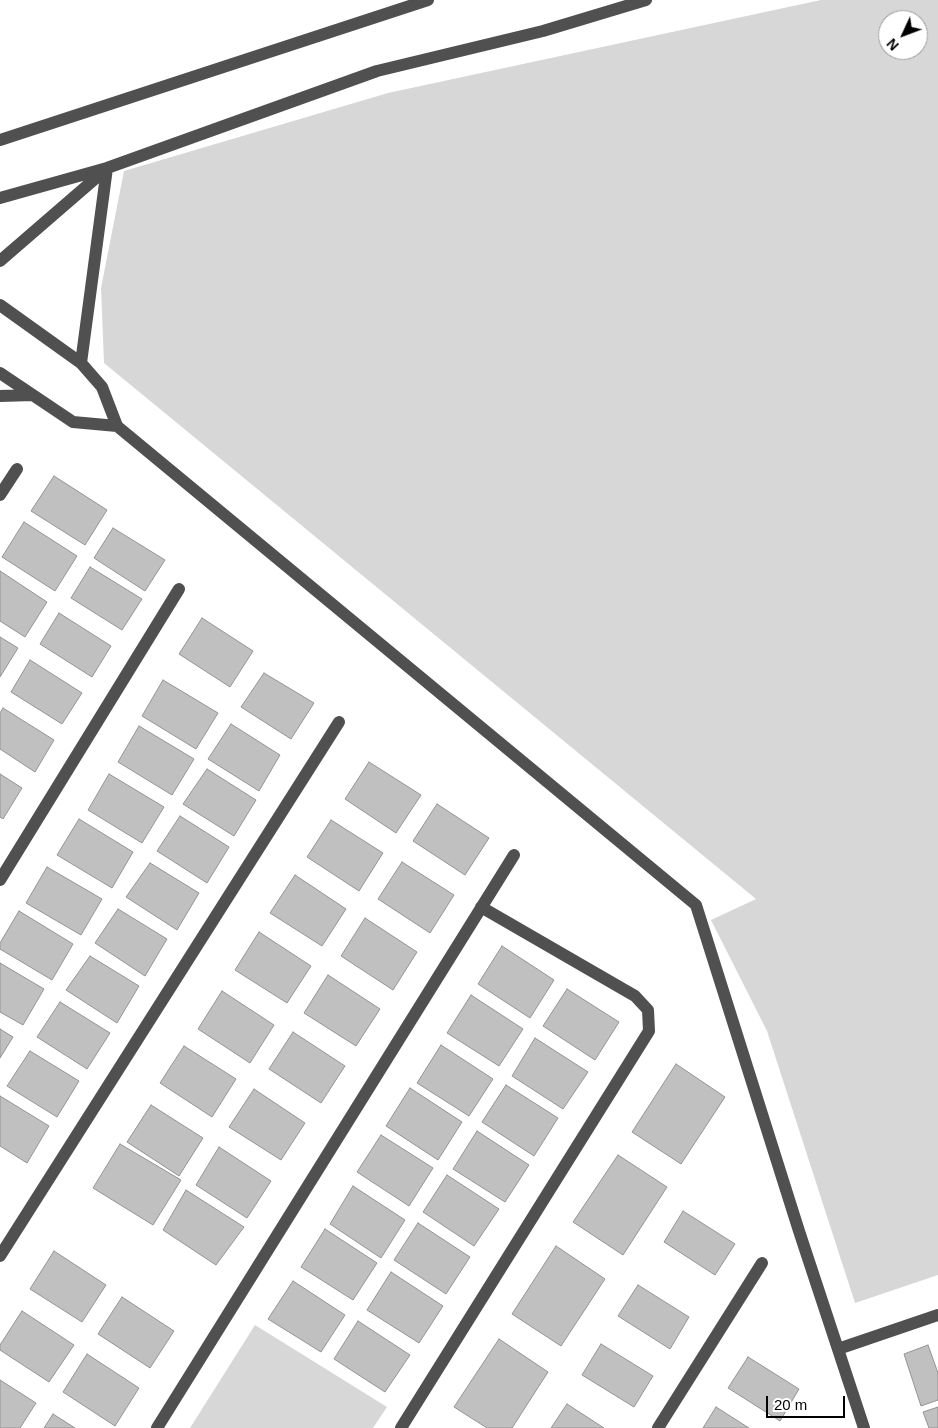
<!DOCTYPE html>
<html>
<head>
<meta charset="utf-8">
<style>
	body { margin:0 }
	#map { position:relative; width:938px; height:1428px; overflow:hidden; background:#fff; font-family:Arial,sans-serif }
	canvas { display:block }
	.north { position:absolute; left:878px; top:10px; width:50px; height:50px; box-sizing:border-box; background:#fff; border:1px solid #999; border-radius:50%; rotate:227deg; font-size:14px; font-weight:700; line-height:20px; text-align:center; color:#000 }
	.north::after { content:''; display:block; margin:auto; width:18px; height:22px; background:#000; clip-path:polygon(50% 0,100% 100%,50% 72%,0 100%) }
	.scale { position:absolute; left:766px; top:1396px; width:79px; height:22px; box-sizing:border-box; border:2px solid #000; border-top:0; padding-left:6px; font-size:15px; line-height:18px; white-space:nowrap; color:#000; -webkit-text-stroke:4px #fff; paint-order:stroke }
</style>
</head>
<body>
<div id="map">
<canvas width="938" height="1428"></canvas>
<div class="north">N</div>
<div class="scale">20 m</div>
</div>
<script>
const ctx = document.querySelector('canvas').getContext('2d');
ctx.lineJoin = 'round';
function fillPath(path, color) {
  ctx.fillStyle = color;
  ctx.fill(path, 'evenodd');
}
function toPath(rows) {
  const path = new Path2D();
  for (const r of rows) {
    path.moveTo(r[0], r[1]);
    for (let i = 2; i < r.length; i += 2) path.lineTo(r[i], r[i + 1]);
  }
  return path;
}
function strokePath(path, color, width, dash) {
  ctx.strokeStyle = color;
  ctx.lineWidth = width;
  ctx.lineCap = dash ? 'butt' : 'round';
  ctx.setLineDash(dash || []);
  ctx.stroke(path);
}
fillPath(toPath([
	[821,0,938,0,938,1275,855,1303,767,1031,711,920,756,899,104,363,101,288,124,171,388,93],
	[888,20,918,20,918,50,888,50],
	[255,1325,387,1407,373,1428,190,1428]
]), '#d7d7d7');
const building = toPath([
	[54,476,107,510,85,545,31,511,54,476],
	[24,522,77,556,55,591,2,557,24,522],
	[113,528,165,560,145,591,94,558,113,528],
	[90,567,142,599,122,630,71,598,90,567],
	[0,571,47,602,25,637,0,621,0,571],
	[59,613,111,646,92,677,40,644,59,613],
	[202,618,253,651,230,687,179,654,202,618],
	[0,637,18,648,0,677,0,637],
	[30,660,82,693,62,724,11,692,30,660],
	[264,673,314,703,291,739,241,707,264,673],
	[163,680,218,713,196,749,142,716,163,680],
	[3,708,54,740,35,772,0,749,0,713,3,708],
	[231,724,280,755,259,791,208,759,231,724],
	[139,726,194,759,172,795,118,762,139,726],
	[369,762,421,795,396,833,345,799,369,762],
	[207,769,256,800,234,836,183,804,207,769],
	[0,774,22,788,3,819,0,817,0,774],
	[109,774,164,807,142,843,88,810,109,774],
	[437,804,489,838,465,875,413,841,437,804],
	[180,816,229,847,207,883,157,851,180,816],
	[79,819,133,852,112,888,57,855,79,819],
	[331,820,383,853,359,891,307,857,331,820],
	[402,862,454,895,430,933,378,899,402,862],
	[150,863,199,893,177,930,126,897,150,863],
	[47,867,102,899,81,935,26,903,47,867],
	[295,875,346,909,322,946,270,913,295,875],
	[118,909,167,939,145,976,95,943,118,909],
	[19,911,73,944,52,980,0,949,0,943,19,911],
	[365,918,417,952,393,990,341,956,365,918],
	[259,932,311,966,287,1003,235,970,259,932],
	[502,946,554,980,530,1018,478,984,502,946],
	[90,956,139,986,117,1023,66,990,90,956],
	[0,963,44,989,23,1025,0,1012,0,963],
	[328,975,380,1009,356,1046,304,1013,328,975],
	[567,989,619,1022,595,1060,543,1026,567,989],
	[222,991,274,1025,250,1063,198,1029,222,991],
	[471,995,523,1029,499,1066,447,1033,471,995],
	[60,1002,110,1033,87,1069,37,1037,60,1002],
	[0,1029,13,1037,0,1058,0,1029],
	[293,1032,345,1066,321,1103,269,1069,293,1032],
	[535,1038,588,1072,563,1109,512,1076,535,1038],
	[441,1045,493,1079,469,1116,417,1083,441,1045],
	[184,1046,236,1079,212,1117,160,1083,184,1046],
	[30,1051,79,1081,57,1117,7,1086,30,1051],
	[676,1064,725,1097,681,1164,632,1132,676,1064],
	[506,1085,558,1118,534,1156,482,1122,506,1085],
	[410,1088,462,1122,438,1160,386,1126,410,1088],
	[254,1089,305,1123,281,1160,229,1127,254,1089],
	[0,1096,49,1126,27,1163,0,1146,0,1096],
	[151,1105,203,1138,179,1176,127,1142,151,1105],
	[477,1131,529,1165,505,1202,453,1169,477,1131],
	[381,1135,433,1168,409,1206,357,1172,381,1135],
	[120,1144,181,1180,153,1225,93,1188,120,1144],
	[219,1147,271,1181,247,1218,196,1185,219,1147],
	[618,1155,667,1187,623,1255,573,1222,618,1155],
	[447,1175,499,1209,474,1246,423,1212,447,1175],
	[353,1186,405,1220,381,1258,330,1224,353,1186],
	[186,1190,244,1227,216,1265,163,1230,186,1190],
	[683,1211,735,1244,715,1275,664,1242,683,1211],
	[418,1223,470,1257,446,1294,394,1260,418,1223],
	[325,1229,377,1263,353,1300,301,1267,325,1229],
	[556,1246,605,1279,561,1346,512,1314,556,1246],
	[54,1251,106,1285,82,1322,30,1289,54,1251],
	[391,1272,443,1306,419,1343,367,1310,391,1272],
	[293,1281,345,1315,321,1352,268,1319,293,1281],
	[638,1285,689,1317,670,1349,618,1316,638,1285],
	[122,1297,174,1331,150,1368,98,1334,122,1297],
	[22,1311,74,1345,49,1382,0,1350,0,1345,22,1311],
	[358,1321,410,1355,385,1392,334,1359,358,1321],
	[499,1339,548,1372,512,1428,487,1428,454,1407,499,1339],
	[601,1344,653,1376,634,1407,582,1375,601,1344],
	[928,1345,938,1373,938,1400,921,1406,904,1354,928,1345],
	[87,1354,139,1388,115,1426,63,1392,87,1354],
	[748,1357,799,1389,780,1421,728,1388,748,1357],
	[0,1380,36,1403,20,1428,0,1428,0,1380],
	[567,1404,604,1428,551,1428,567,1404],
	[716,1407,749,1428,703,1428,716,1407],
	[938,1407,938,1428,929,1428,923,1412,938,1407],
	[53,1414,75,1428,44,1428,53,1414]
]);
fillPath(building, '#c0c0c0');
strokePath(building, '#949494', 1);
strokePath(toPath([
	[0,140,428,0],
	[0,198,107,168,377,71,543,31,646,0],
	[0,261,104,171],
	[0,305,81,363,102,387,117,426,696,905,799,1231,864,1428],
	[81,363,107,168],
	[0,373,73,422,117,426],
	[0,396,33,395],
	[0,495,17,469],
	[0,880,179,589],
	[0,1256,339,722],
	[838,1349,938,1315],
	[157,1428,514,855],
	[401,1428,649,1031,648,1010,635,996,481,907],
	[658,1428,762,1263]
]), '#505050', 12);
</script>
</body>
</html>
